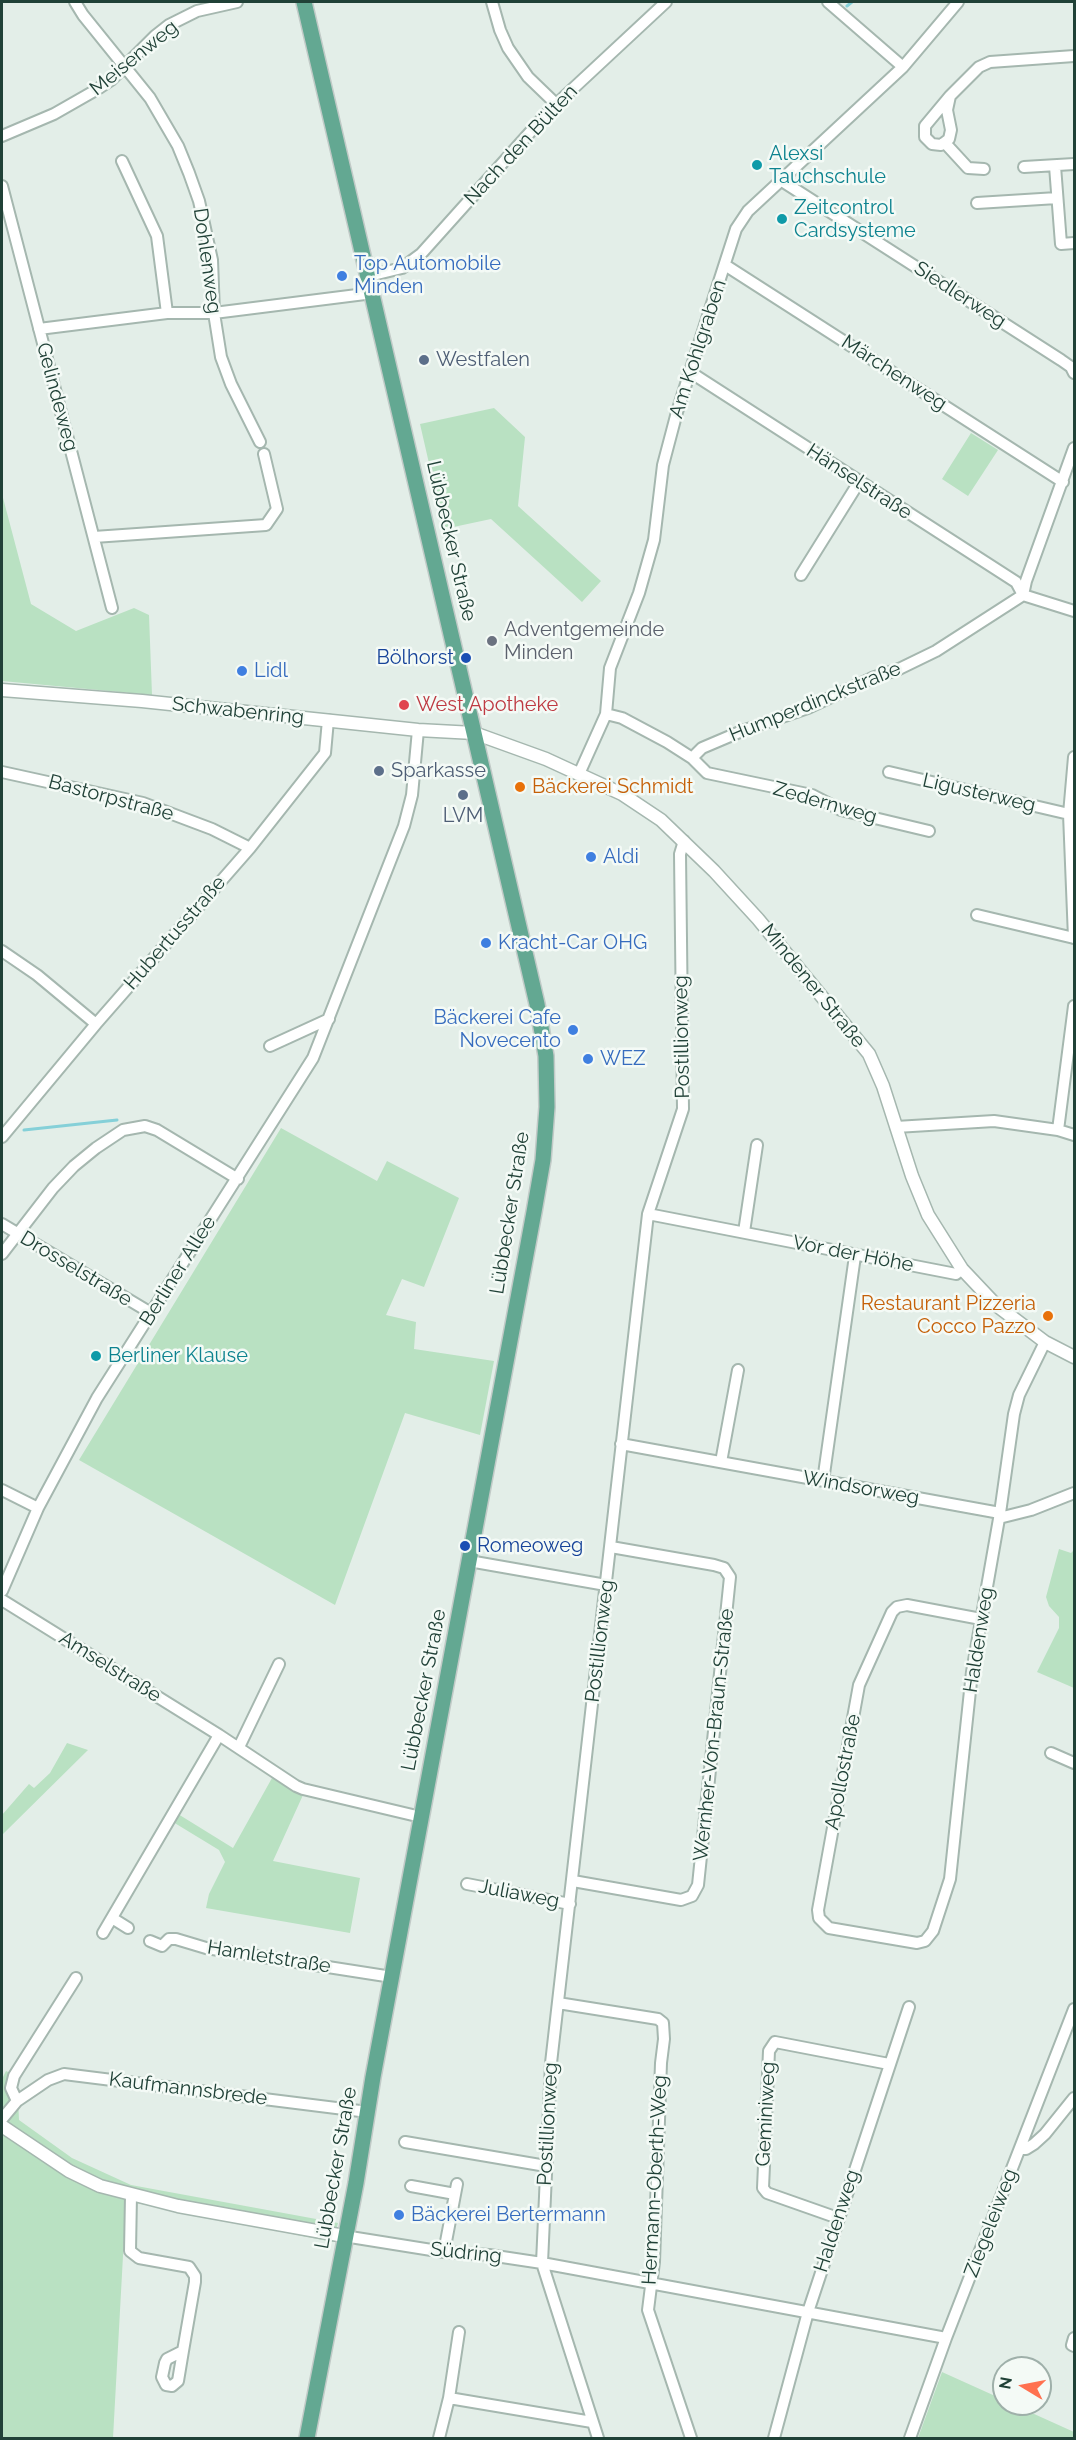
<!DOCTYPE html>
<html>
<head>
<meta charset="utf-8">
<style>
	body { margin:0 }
	#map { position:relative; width:1076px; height:2440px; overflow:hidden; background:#e3eee8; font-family:Raleway,sans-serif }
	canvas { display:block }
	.frame { position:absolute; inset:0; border:3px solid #204137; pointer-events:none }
	.north { position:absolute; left:992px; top:2356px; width:60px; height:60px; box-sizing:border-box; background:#f4faf6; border:2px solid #9fb0aa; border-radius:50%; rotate:280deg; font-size:16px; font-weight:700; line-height:24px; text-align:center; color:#204137 }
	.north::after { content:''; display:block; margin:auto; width:21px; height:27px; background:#ff7150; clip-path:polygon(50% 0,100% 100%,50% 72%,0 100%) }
</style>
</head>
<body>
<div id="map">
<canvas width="1076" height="2440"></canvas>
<div class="frame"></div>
<div class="north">N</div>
</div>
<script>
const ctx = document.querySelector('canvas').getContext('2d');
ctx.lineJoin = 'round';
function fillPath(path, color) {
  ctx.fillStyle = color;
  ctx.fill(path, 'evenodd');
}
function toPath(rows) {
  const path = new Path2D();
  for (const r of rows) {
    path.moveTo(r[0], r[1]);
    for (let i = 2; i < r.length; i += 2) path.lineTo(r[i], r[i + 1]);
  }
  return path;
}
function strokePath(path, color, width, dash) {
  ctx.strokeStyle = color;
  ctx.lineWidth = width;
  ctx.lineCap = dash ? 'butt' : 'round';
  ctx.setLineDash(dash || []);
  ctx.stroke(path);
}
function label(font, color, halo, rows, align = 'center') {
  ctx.font = font + ' Raleway,sans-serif';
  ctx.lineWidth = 5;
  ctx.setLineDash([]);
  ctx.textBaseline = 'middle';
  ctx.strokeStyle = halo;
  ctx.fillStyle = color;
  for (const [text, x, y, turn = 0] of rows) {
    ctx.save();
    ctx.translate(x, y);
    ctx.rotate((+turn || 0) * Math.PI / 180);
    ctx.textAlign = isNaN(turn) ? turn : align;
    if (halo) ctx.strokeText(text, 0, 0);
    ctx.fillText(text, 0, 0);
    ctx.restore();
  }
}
fillPath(toPath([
	[494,408,525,437,518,506,601,581,582,602,491,519,444,529,420,424],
	[971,433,998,450,968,496,942,479],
	[2,494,31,604,76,631,134,608,149,615,152,695,2,681],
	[281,1128,377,1181,387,1161,459,1198,424,1287,402,1279,386,1315,416,1322,414,1349,494,1361,480,1435,405,1413,335,1605,79,1460],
	[1059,1549,1071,1553,1074,1550,1074,1688,1037,1672,1059,1628,1059,1617,1049,1606,1046,1597],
	[67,1743,88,1750,2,1835,2,1815,29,1784,34,1788,50,1773],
	[272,1778,303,1795,273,1861,360,1878,350,1933,206,1908,209,1894,225,1862,219,1850,173,1822,178,1814,233,1848],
	[6,2071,17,2076,19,2120,72,2158,131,2185,338,2223,333,2242,126,2201,113,2438,2,2438,2,2079],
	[942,2372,1004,2400,1004,2404,1012,2404,1074,2432,1074,2438,918,2438]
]), '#b9e1c2');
strokePath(toPath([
	[847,6,852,2],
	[24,1130,117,1120]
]), '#85d0d8', 3);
const minor = toPath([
	[75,2,83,15,150,98,178,146,189,173,199,201,212,260,214,313,221,357,231,384,260,442],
	[492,2,500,30,508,48,528,77,556,104],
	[828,2,903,67],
	[950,96,925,126,925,137,932,144,941,145,949,139,951,130,947,110,950,96,979,67,990,62,1074,56],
	[2,136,54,114,96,90,111,80,155,36,169,25,197,11,237,2],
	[945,143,968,168,984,169],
	[122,161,157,236,167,313],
	[1055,166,1061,244,1074,243],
	[1024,167,1074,164],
	[782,181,1061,360,1071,367,1074,373],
	[2,186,112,608],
	[977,203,1057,198],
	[725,265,1063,482],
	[369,276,402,268,421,254,550,110,666,2],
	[39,329,167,313,214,313,373,293],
	[690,372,1016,582,1023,595],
	[94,537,266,525,277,509,264,454],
	[801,575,859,482],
	[1023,595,1026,581,1074,448],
	[1023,595,1074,611],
	[606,714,622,718,667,742,692,758,707,773,812,795,841,810,929,831],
	[1074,757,1069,814,1074,938],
	[692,758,702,748,742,731,808,708,872,678,899,669,936,651,1023,595],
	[2,772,143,803,212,829,250,848],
	[889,772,1069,814],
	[579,774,606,714,610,668,639,593,654,540,663,465,677,412,736,229,748,211,903,67,958,2],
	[977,915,1074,938],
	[2,951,37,975,96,1024],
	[270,1046,329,1019],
	[896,1127,994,1121,1058,1130,1074,1135],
	[1058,1130,1074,1006],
	[2,1137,96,1024,250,848,325,753,328,720],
	[648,1214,956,1274,962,1269],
	[2,1224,151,1313],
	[744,1232,757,1145],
	[2,1254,53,1188,74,1166,96,1148,123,1130,145,1126,157,1130,238,1179],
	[621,1444,1000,1513],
	[721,1462,738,1370],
	[823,1481,855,1256],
	[2,1490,38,1508],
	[999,1518,1031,1510,1074,1493],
	[469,1561,606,1585],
	[2,1591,38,1508,97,1398,313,1058,404,826,412,795,418,730],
	[2,1600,219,1735,296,1786,303,1789,421,1817],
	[981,1619,907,1605,897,1607,892,1612,859,1685,818,1910,819,1918,829,1928,917,1943,925,1941,933,1931,950,1879,972,1672,1000,1513,1014,1414,1019,1395,1045,1342],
	[239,1747,279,1664],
	[1051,1753,1074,1763],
	[573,1881,681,1900,692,1896,698,1885,730,1577,724,1568,714,1565,611,1547],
	[467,1884,570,1904],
	[112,1918,128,1928],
	[103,1933,219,1735],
	[150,1941,162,1946,169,1939,176,1939,206,1948,392,1977],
	[558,2003,658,2019,663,2023,664,2039,661,2063,654,2262,648,2310,691,2438],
	[17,2101,11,2088,14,2076,76,1978],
	[2,2119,17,2101,48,2080,64,2074,368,2112],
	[405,2142,546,2166],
	[1021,2149,1026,2149,1034,2144,1045,2134,1074,2098],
	[411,2186,455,2194],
	[131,2195,130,2251,139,2258,189,2267,195,2276,195,2282,183,2351,178,2381,172,2386,166,2385,162,2377,165,2363,167,2359,183,2351],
	[838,2218,767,2193,763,2188,769,2051,775,2042,889,2064],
	[344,2236,444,2252,489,2255,542,2263,946,2338],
	[444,2252,457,2184],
	[1074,2338,1072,2345,1074,2346],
	[449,2398,592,2422],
	[439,2438,449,2398,459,2332],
	[598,2438,542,2263,551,2063,648,1214,683,1109,680,854,684,841],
	[774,2438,808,2312,909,2007],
	[910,2438,946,2338,1074,2009]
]);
const tertiary = toPath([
	[2,690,142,701,418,730,474,733,546,759,622,794,661,820,714,871,758,919,869,1054,883,1086,912,1176,928,1215,962,1269,996,1305,1045,1342,1074,1357],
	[2,2126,69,2171,100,2186,178,2206,344,2236]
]);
const primary = toPath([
	[304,2,537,1004,546,1056,547,1107,543,1160,534,1212,373,2077,356,2183,307,2438]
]);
strokePath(minor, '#a5b7af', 14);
strokePath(tertiary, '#a5b7af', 15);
strokePath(primary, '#c1cac7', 18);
strokePath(minor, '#fff', 10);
strokePath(tertiary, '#fff', 12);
strokePath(primary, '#63a892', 15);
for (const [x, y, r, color] of [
	[757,165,6,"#0f9aa8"],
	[782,219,6,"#0f9aa8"],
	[342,276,6,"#3f7fe0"],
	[424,360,6,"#5c6f8a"],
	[492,641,6,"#6b7280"],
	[466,658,6,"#1a4fb4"],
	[242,671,6,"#3f7fe0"],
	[404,705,6,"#e0444e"],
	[379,771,6,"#5c6f8a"],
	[520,787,6,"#e8710a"],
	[463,795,6,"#5c6f8a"],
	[591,857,6,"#3f7fe0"],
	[486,943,6,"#3f7fe0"],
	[573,1030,6,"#3f7fe0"],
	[588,1059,6,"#3f7fe0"],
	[1048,1316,6,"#e8710a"],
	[96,1356,6,"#0f9aa8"],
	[465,1546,6,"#1a4fb4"],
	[399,2215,6,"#3f7fe0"]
]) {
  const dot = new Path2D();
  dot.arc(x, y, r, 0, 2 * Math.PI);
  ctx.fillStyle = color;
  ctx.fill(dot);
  strokePath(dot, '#f4faf6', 2);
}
label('20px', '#204137', '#f4faf6', [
	["Meisenweg",134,58,-39],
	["Nach den Bülten",521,145,-47],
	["Dohlenweg",207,261,82],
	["Siedlerweg",960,295,33],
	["Am Kohlgraben",698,349,-72],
	["Märchenweg",894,373,33],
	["Gelindeweg",57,397,75],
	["Hänselstraße",859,482,33],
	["Lübbecker Straße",451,541,77],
	["Humperdinckstraße",815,702,-22],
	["Schwabenring",238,711,6],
	["Ligusterweg",979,793,13],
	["Bastorpstraße",111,798,15],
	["Zedernweg",825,803,16],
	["Hubertusstraße",175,933,-49],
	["Mindener Straße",813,986,51],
	["Postillionweg",682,1037,-91],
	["Lübbecker Straße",510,1213,-81],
	["Vor der Höhe",853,1254,11],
	["Drosselstraße",76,1269,31],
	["Berliner Allee",178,1271,-58],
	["Windsorweg",861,1488,10],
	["Haldenweg",979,1640,-81],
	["Postillionweg",600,1641,-83],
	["Amselstraße",110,1667,32],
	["Lübbecker Straße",424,1690,-79],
	["Wernher-Von-Braun-Straße",714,1735,-84],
	["Apollostraße",843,1772,-79],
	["Juliaweg",519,1894,11],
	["Hamletstraße",269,1957,9],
	["Kaufmannsbrede",188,2089,7],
	["Geminiweg",766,2114,-87],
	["Postillionweg",548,2124,-87],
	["Lübbecker Straße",336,2168,-80],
	["Hermann-Oberth-Weg",655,2180,-87],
	["Haldenweg",837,2221,-72],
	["Ziegeleiweg",991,2223,-69],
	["Südring",466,2253,6]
]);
label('20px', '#0d838f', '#f4faf6', [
	["Alexsi",769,154],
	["Tauchschule",769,177],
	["Zeitcontrol",794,208],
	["Cardsysteme",794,231],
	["Berliner Klause",108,1356]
], 'left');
label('20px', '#366cbe', '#f4faf6', [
	["Top Automobile",354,264],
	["Minden",354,287],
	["Lidl",254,671],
	["Aldi",603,857],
	["Kracht-Car OHG",498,943],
	["Bäckerei Cafe",561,1018,"right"],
	["Novecento",561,1041,"right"],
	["WEZ",600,1059],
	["Bäckerei Bertermann",411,2215]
], 'left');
label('20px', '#4e5e75', '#f4faf6', [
	["Westfalen",436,360],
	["Sparkasse",391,771],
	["LVM",463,816,"center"]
], 'left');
label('20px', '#5b616d', '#f4faf6', [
	["Adventgemeinde",504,630],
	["Minden",504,653]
], 'left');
label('20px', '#164399', '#f4faf6', [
	["Bölhorst",454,658],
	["Romeoweg",477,1546,"left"]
], 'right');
label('20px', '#be3a42', '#f4faf6', [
	["West Apotheke",416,705]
], 'left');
label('20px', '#c56008', '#f4faf6', [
	["Bäckerei Schmidt",532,787],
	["Restaurant Pizzeria",1036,1304,"right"],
	["Cocco Pazzo",1036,1327,"right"]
], 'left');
</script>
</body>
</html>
